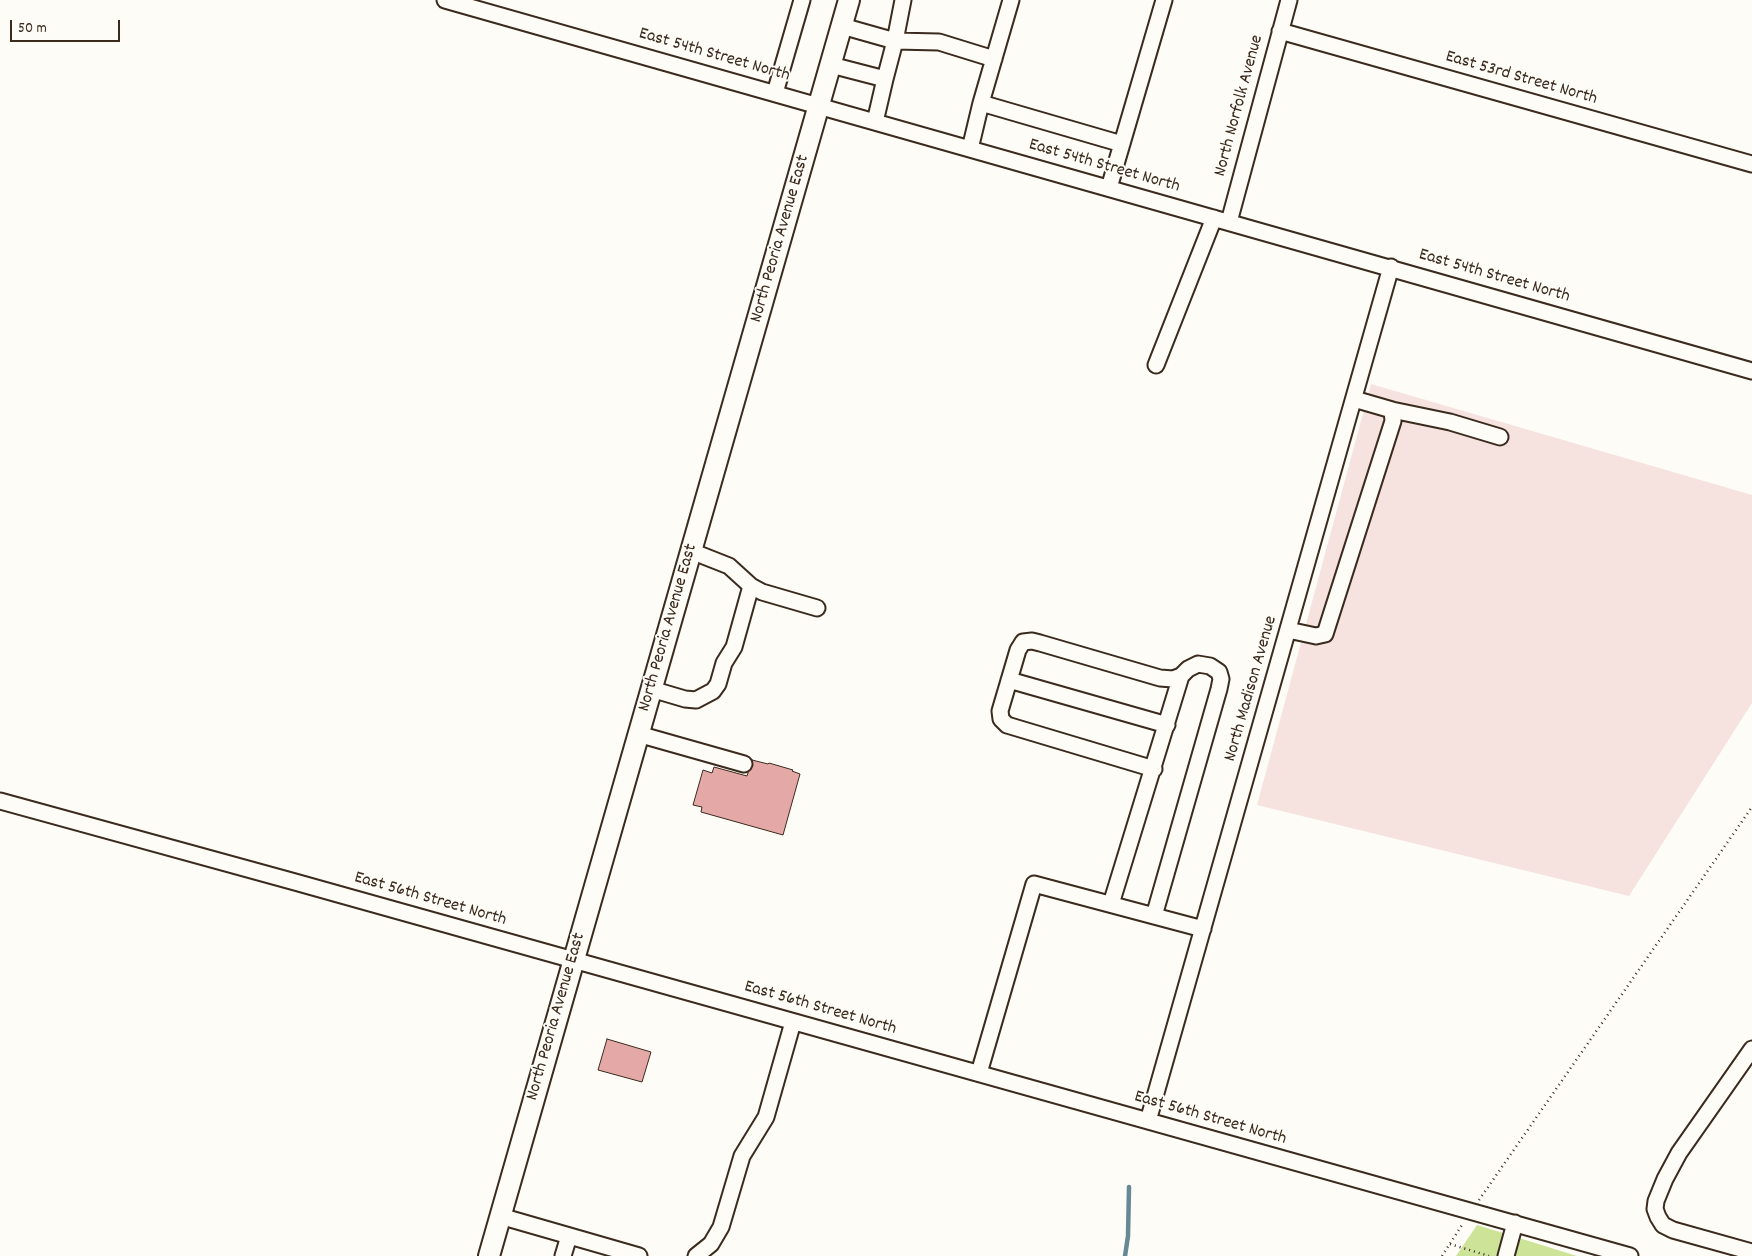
<!DOCTYPE html>
<html>
<head>
<meta charset="utf-8">
<style>
	body { margin:0 }
	#map { position:relative; width:1752px; height:1256px; overflow:hidden; background:#fdfcf7; font-family:Dekko,sans-serif }
	canvas { display:block }
	.scale { position:absolute; left:10px; top:20px; width:110px; height:22px; box-sizing:border-box; border:2px solid #3b2a1e; border-top:0; padding-left:6px; font-size:15px; line-height:18px; white-space:nowrap; color:#3b2a1e; -webkit-text-stroke:4px #fdfcf7; paint-order:stroke }
</style>
</head>
<body>
<div id="map">
<canvas width="1752" height="1256"></canvas>
<div class="scale">50 m</div>
</div>
<script>
const ctx = document.querySelector('canvas').getContext('2d');
ctx.lineJoin = 'round';
function fillPath(path, color) {
  ctx.fillStyle = color;
  ctx.fill(path, 'evenodd');
}
function toPath(rows) {
  const path = new Path2D();
  for (const r of rows) {
    path.moveTo(r[0], r[1]);
    for (let i = 2; i < r.length; i += 2) path.lineTo(r[i], r[i + 1]);
  }
  return path;
}
function strokePath(path, color, width, dash) {
  ctx.strokeStyle = color;
  ctx.lineWidth = width;
  ctx.lineCap = dash ? 'butt' : 'round';
  ctx.setLineDash(dash || []);
  ctx.stroke(path);
}
function label(font, color, halo, rows, align = 'center') {
  ctx.font = font + ' Dekko,sans-serif';
  ctx.lineWidth = 4;
  ctx.setLineDash([]);
  ctx.textBaseline = 'middle';
  ctx.strokeStyle = halo;
  ctx.fillStyle = color;
  for (const [text, x, y, turn = 0] of rows) {
    ctx.save();
    ctx.translate(x, y);
    ctx.rotate((+turn || 0) * Math.PI / 180);
    ctx.textAlign = isNaN(turn) ? turn : align;
    if (halo) ctx.strokeText(text, 0, 0);
    ctx.fillText(text, 0, 0);
    ctx.restore();
  }
}
fillPath(toPath([
	[1371,384,1752,495,1752,703,1629,896,1257,805]
]), '#f6e3df');
fillPath(toPath([
	[1477,1225,1577,1256,1456,1256]
]), '#cde398');
strokePath(toPath([
	[1125,1256,1128,1236,1129,1187]
]), '#678895', 4.5);
const building = toPath([
	[752,760,768,764,769,763,793,770,792,771,800,774,783,835,701,812,702,807,693,805,703,770,712,773,714,767,747,776,752,760],
	[607,1039,651,1052,642,1082,598,1070,607,1039]
]);
fillPath(building, '#e4a9a6');
strokePath(building, '#3b2a1e', 1);
const minor = toPath([
	[445,0,1752,371],
	[903,0,895,41,939,42,994,59],
	[842,26,895,41,885,79],
	[1280,31,1752,164],
	[831,65,885,79,875,122],
	[775,93,802,0],
	[981,103,1011,0],
	[970,149,981,103,1122,144],
	[1109,188,1164,0],
	[1229,222,1289,0],
	[1156,365,1214,218],
	[1392,410,1450,422,1500,437],
	[691,551,729,566,751,586,762,592,817,608],
	[1288,630,1316,636,1325,634,1393,421,1392,410,1354,399],
	[1009,680,1167,725],
	[651,689,685,699,696,700,713,691,718,684,724,663,734,647,751,586],
	[638,734,744,764],
	[1154,769,1007,725,1001,719,1000,711,1018,650,1023,642,1032,641,1040,643,1160,678,1173,679,1181,676,1188,669,1198,664,1210,666,1219,672,1221,679,1219,689,1154,916],
	[0,801,295,882,1630,1256],
	[1111,904,1181,676],
	[1752,1049,1679,1153,1665,1179,1656,1201,1655,1209,1658,1217,1663,1225,1673,1230,1752,1252],
	[979,1073,1034,884,1203,929],
	[1148,1121,1391,267],
	[500,1216,639,1256],
	[563,1256,569,1236],
	[696,1256,711,1244,721,1227,742,1156,766,1117,793,1022],
	[1506,1256,1515,1223]
]);
const major = toPath([
	[489,1256,849,0]
]);
strokePath(minor, '#3b2a1e', 19);
strokePath(major, '#3b2a1e', 24);
strokePath(toPath([
	[1479,1200,1752,807],
	[1450,1244,1489,1256],
	[1442,1256,1462,1225]
]), '#3b2a1e', 2.5, [1, 4]);
strokePath(minor, '#fdfcf7', 15);
strokePath(major, '#fdfcf7', 20);
label('18px', '#3b2a1e', '#fdfcf7', [
	["East 54th Street North",714,56,16],
	["East 53rd Street North",1521,79,16],
	["North Norfolk Avenue",1240,106,-75],
	["East 54th Street North",1104,167,16],
	["North Peoria Avenue East",781,239,-74],
	["East 54th Street North",1494,277,16],
	["North Peoria Avenue East",669,628,-74],
	["North Madison Avenue",1252,689,-74],
	["East 56th Street North",430,900,16],
	["East 56th Street North",820,1009,16],
	["North Peoria Avenue East",557,1017,-74],
	["East 56th Street North",1210,1119,16]
]);
</script>
</body>
</html>
